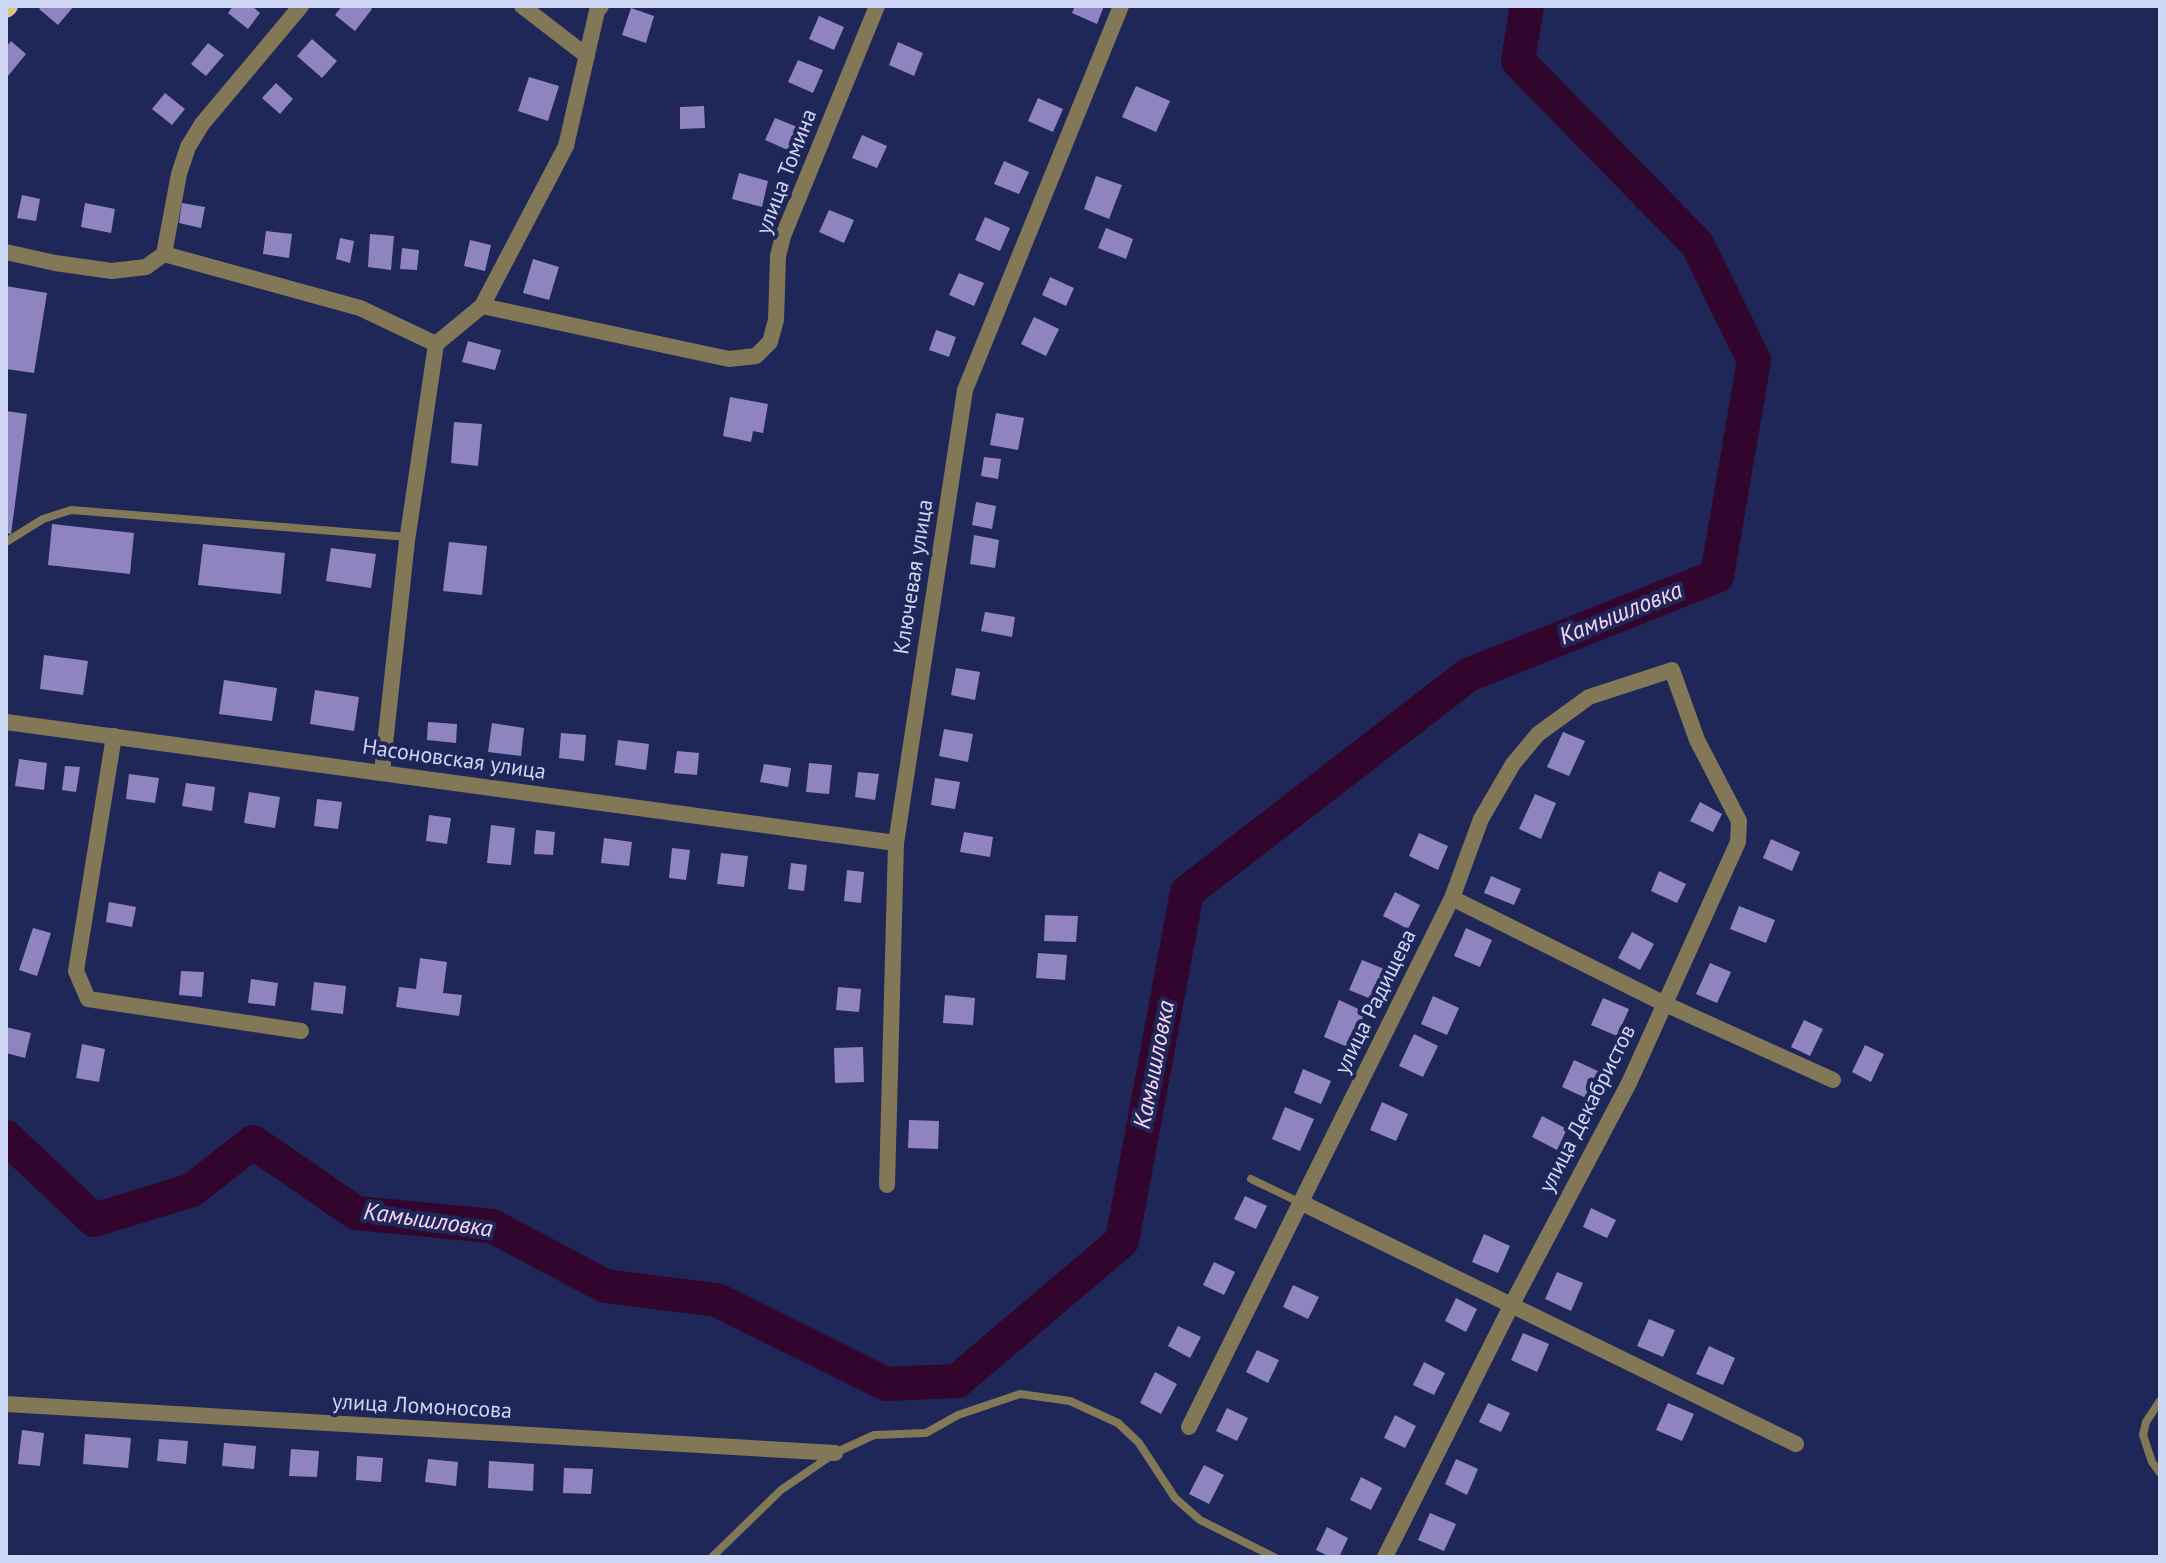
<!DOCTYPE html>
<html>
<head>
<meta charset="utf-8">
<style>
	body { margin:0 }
	#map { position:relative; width:2166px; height:1563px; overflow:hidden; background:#1f2658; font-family:"PT Sans",sans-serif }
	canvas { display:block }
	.frame { position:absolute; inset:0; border:8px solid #ced6f6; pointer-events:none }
</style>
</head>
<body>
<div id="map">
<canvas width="2166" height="1563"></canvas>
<div class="frame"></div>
</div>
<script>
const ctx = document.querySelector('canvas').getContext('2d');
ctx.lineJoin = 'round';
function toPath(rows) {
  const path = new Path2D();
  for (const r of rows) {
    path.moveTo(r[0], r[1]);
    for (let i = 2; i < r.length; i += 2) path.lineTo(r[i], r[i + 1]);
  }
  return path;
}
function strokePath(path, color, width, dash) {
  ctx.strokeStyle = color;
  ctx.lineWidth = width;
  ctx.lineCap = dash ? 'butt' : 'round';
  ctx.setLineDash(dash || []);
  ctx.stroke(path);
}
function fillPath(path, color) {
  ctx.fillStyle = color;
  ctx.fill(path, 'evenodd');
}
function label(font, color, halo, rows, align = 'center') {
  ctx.font = font + ' "PT Sans",sans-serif';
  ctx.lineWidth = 8;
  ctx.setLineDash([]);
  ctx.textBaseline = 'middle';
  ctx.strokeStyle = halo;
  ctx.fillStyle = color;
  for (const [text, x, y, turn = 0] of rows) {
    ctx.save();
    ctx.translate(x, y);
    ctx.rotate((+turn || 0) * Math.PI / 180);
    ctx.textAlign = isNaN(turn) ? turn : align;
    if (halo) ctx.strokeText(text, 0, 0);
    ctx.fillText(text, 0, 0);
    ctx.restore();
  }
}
strokePath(toPath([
	[6,1137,94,1220,192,1190,253,1142,356,1213,492,1226,605,1286,717,1300,886,1384,957,1381,1122,1241,1187,892,1468,675,1717,576,1754,360,1697,244,1518,61,1527,6]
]), '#31052c', 34);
fillPath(toPath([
	[42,6,74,6,58,25,39,9],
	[233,6,252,6,260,13,248,29,228,13],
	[342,6,369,6,372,9,355,31,335,15],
	[1075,6,1104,6,1097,24,1072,13],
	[631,8,654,16,646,43,622,35],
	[819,16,844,27,834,50,809,39],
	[312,39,337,61,322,78,297,56],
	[11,41,26,54,8,76,6,74,6,47],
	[898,42,923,53,914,76,889,65],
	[208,43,224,55,206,76,191,64],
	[798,60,823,70,813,93,788,82],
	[529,77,559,86,548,121,518,111],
	[276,83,293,99,280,114,262,98],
	[1136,86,1170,101,1156,132,1122,117],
	[165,93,185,109,172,125,152,109],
	[1038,98,1063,109,1053,132,1028,121],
	[704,106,705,128,680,129,680,107],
	[775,118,800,128,790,151,765,140],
	[862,135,887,146,877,168,852,158],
	[1004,161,1029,172,1019,194,994,184],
	[739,173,768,181,762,207,732,199],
	[1096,176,1122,185,1109,219,1084,209],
	[22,195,40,199,36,221,17,218],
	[85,203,115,209,111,233,81,227],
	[182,203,205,207,201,228,179,223],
	[829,210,854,220,844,243,819,232],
	[985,217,1010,228,1000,251,975,240],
	[1106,228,1133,239,1126,259,1098,248],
	[266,231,292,234,289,258,263,254],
	[370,234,394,236,391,270,368,267],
	[340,238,354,241,350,263,336,259],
	[470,240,491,245,485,271,464,266],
	[402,248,419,250,417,270,400,269],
	[533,259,559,267,549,300,523,293],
	[959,273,984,283,974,306,949,295],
	[1050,277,1074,288,1066,306,1042,295],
	[6,286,47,293,34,373,6,369],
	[1034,317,1059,329,1046,356,1021,344],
	[936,330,956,337,949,357,929,350],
	[468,341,501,350,495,370,462,362],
	[730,397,768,404,763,433,753,431,751,442,723,436],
	[6,411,27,414,11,534,6,533],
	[996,413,1024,418,1018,450,990,445],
	[454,422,482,424,478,466,451,463],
	[984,457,1001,459,998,479,981,476],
	[976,502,996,506,992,529,972,525],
	[52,524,134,533,130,574,48,565],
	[974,535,999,540,995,568,970,564],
	[449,542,487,546,482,595,443,591],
	[203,544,285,553,281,594,198,585],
	[331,548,376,554,371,588,326,581],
	[985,612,1015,617,1012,637,981,631],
	[44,655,88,661,83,695,40,689],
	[956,668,980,672,975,700,951,695],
	[224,680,277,688,272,721,219,714],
	[315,690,359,697,354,731,310,724],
	[428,722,457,724,456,743,427,740],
	[492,723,524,728,521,756,488,752],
	[944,729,973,734,968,762,939,756],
	[1563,732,1585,741,1569,776,1547,767],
	[561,733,586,735,584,761,559,758],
	[618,740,649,744,646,770,615,765],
	[677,751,699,753,697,775,674,773],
	[19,759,47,763,44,790,15,786],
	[809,763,832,765,829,794,806,792],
	[764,764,791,768,788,787,760,782],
	[65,766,80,767,76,792,62,790],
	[858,772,879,774,875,800,855,797],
	[129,774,159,778,155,803,126,799],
	[935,778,960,782,955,809,931,805],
	[186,783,215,787,212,811,182,806],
	[249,792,280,797,275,828,244,823],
	[1535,794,1556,803,1541,839,1519,829],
	[317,799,342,802,338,829,314,826],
	[1700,802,1722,814,1713,832,1690,821],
	[429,815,451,818,447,844,426,841],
	[491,825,515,828,511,865,487,863],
	[536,830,555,832,553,855,534,854],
	[964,832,993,837,990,857,960,852],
	[1419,833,1448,846,1438,870,1409,856],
	[604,838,632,842,629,866,601,863],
	[1771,839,1800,852,1792,871,1763,858],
	[672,848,690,850,686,880,669,878],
	[721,853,748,856,744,887,717,884],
	[791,863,807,865,804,891,788,889],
	[847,870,864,872,861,903,844,901],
	[1659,871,1686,884,1677,903,1651,891],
	[1491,876,1521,889,1514,905,1484,893],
	[1395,892,1420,905,1408,929,1383,916],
	[109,902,136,907,132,927,106,922],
	[1739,906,1775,920,1766,943,1730,929],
	[1045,915,1078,916,1076,942,1044,941],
	[33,928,51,933,37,976,19,970],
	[1466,928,1492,940,1480,967,1454,956],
	[1632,932,1654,944,1640,970,1618,958],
	[1038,953,1067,955,1065,980,1036,978],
	[420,958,447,962,443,993,462,995,459,1016,396,1007,399,987,416,989],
	[1362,960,1389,971,1376,1001,1349,990],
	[1710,963,1731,972,1717,1003,1696,994],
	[181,971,204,972,202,997,179,995],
	[251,979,278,983,275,1006,248,1003],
	[314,982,346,986,343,1014,311,1010],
	[838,987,861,989,859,1012,836,1010],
	[945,995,975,998,973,1025,943,1023],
	[1433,996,1459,1008,1447,1035,1421,1024],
	[1603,998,1629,1009,1617,1036,1591,1025],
	[1339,1000,1365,1012,1350,1048,1324,1037],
	[1804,1020,1823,1029,1810,1056,1791,1047],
	[6,1027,31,1033,25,1058,6,1053],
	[1414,1034,1438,1046,1423,1077,1399,1066],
	[82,1044,105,1049,99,1082,76,1078],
	[1865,1045,1884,1054,1871,1082,1852,1072],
	[863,1047,864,1082,835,1083,834,1048],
	[1574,1060,1600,1072,1588,1099,1562,1087],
	[1303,1069,1331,1081,1321,1104,1294,1093],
	[1382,1102,1408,1114,1396,1141,1370,1130],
	[1285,1107,1314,1119,1300,1151,1272,1139],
	[1542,1116,1567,1129,1557,1150,1532,1137],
	[909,1120,939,1121,938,1149,908,1148],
	[1245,1196,1267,1206,1256,1229,1234,1219],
	[1591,1208,1616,1220,1607,1238,1583,1227],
	[1484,1234,1510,1246,1498,1273,1472,1262],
	[1214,1262,1235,1272,1224,1295,1203,1285],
	[1557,1272,1583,1283,1571,1311,1545,1299],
	[1293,1285,1319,1297,1308,1319,1283,1307],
	[1456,1298,1477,1309,1466,1332,1445,1321],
	[1649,1319,1675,1330,1663,1357,1637,1346],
	[1178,1326,1201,1337,1190,1358,1168,1346],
	[1523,1333,1549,1344,1537,1372,1511,1360],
	[1709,1346,1735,1358,1723,1385,1696,1374],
	[1257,1350,1279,1360,1268,1383,1246,1372],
	[1424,1362,1445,1373,1434,1395,1413,1385],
	[1155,1372,1177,1384,1161,1414,1140,1403],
	[1488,1403,1510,1413,1501,1432,1479,1422],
	[1668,1403,1694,1414,1682,1441,1656,1430],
	[1227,1408,1248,1418,1237,1441,1216,1431],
	[1395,1415,1416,1426,1405,1448,1384,1438],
	[22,1430,44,1433,40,1466,18,1464],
	[85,1434,131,1438,128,1468,83,1464],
	[159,1439,188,1441,186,1464,157,1461],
	[224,1443,256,1446,254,1469,222,1466],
	[291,1449,319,1451,317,1477,289,1476],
	[357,1456,383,1458,381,1482,356,1480],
	[428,1459,458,1462,456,1486,425,1482],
	[1456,1459,1478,1469,1467,1495,1445,1484],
	[489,1461,534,1464,533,1491,488,1488],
	[1204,1465,1224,1475,1209,1504,1189,1494],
	[564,1468,593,1469,591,1494,563,1493],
	[1361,1477,1382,1488,1371,1510,1350,1500],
	[1430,1513,1456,1524,1444,1551,1418,1540],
	[1327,1527,1348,1538,1339,1557,1330,1557,1316,1550]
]), '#9084c0');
strokePath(toPath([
	[6,542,43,519,71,510,408,537],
	[1251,1179,1301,1203],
	[2160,1401,2146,1422,2143,1435,2152,1462,2160,1473],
	[712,1557,781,1490,835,1453,874,1435,926,1433,958,1415,1020,1394,1070,1401,1118,1423,1139,1443,1175,1498,1200,1520,1274,1557]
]), '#827857', 8);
strokePath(toPath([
	[522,6,587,56],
	[6,252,55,263,112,271,146,267,164,254,360,308,436,344,482,306,729,359,756,356,770,342,776,320,778,256,783,236,877,6],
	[164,254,179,174,188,147,202,124,301,6],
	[482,306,566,146,597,11,601,6],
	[6,722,896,843],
	[114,736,76,971,88,999,301,1031],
	[382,772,407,541,436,344],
	[1452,898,1665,1004,1833,1080],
	[887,1185,896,843,965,390,1121,6],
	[1302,1203,1796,1444],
	[6,1404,835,1453],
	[1189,1427,1452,898,1481,819,1513,764,1538,734,1589,697,1672,670,1697,740,1739,821,1738,842,1629,1083,1512,1304,1385,1557]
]), '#827857', 16);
strokePath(toPath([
	[6,8,8,6]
]), '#dac47d', 20);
label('22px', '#ced6f6', '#1f2658', [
	["улица Томина",787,172,-69],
	["Ключевая улица",914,577,-81],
	["Насоновская улица",454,760,8],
	["улица Радищева",1376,1002,-64],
	["улица Декабристов",1588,1109,-63],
	["улица Ломоносова",422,1407,3]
]);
label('italic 24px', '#fad5f2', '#1f2658', [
	["Камышловка",1621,614,-22],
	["Камышловка",1155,1065,-79],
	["Камышловка",428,1221,8]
]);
</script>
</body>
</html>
